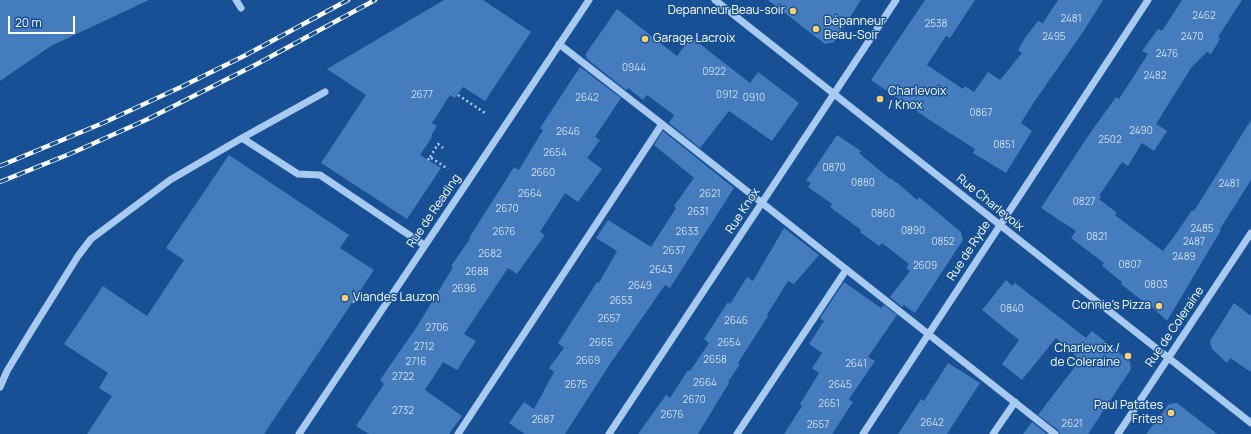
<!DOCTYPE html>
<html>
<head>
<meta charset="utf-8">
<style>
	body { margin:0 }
	#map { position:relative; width:1251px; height:434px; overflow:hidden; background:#175095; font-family:Manrope,sans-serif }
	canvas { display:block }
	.scale { position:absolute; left:8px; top:16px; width:67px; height:18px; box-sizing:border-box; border:2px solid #fff; border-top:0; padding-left:5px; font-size:12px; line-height:14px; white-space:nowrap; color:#fff; -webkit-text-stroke:3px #175095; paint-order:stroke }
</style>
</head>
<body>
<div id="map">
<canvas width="1251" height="434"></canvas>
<div class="scale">20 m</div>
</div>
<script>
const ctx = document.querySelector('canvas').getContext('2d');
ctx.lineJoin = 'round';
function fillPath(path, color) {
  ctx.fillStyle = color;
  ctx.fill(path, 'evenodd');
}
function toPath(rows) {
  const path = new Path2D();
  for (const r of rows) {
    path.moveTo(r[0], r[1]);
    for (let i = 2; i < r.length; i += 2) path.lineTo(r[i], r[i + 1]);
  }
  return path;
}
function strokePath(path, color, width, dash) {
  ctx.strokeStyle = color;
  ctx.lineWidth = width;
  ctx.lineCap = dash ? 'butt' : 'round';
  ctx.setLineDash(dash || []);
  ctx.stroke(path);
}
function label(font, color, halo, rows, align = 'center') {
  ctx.font = font + ' Manrope,sans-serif';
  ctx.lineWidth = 3;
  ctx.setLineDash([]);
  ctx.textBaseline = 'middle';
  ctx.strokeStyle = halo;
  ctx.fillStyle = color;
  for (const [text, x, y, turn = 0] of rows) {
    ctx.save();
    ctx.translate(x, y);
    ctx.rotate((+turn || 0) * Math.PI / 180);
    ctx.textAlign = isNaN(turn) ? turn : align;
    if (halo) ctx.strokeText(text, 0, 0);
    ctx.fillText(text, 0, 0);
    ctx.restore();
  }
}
fillPath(toPath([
	[0,0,149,0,51,46,0,81],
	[444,0,483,0,531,32,485,101,463,87,455,98,450,95,432,123,437,126,431,136,432,137,420,155,441,168,407,219,321,163,366,95,327,69],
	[768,0,861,0,834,42,825,44],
	[925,0,975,0,950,38,946,36,927,65,963,89,965,86,974,92,988,72,1000,80,1022,53,1018,50,1025,38,1038,21,1043,23,1058,0,1103,0,1083,32,1034,102,1021,123,1032,131,1006,173,973,153,975,149,928,119,871,80],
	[1182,0,1242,0,1218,37,1220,39,1211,54,1207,52,1191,68,1156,124,1167,131,1154,151,1142,143,1128,166,1122,162,1099,196,1101,196,1099,199,1117,213,1115,215,1163,251,1175,235,1192,210,1194,211,1251,120,1251,180,1220,229,1221,230,1167,321,1151,306,1150,307,1121,284,1122,282,1102,266,1104,263,1071,238,1076,231,1041,208,1086,139,1116,97,1119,99,1148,54,1142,51,1158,29,1162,31],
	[617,9,677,56,691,37,750,83,758,72,799,103,772,141,729,111,700,148,669,123,674,115,647,95,643,100,628,88,626,90,586,58,587,56,585,55],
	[580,67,621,98,595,137,600,140,587,158,602,169,578,202,565,193,540,232,545,235,517,274,508,268,464,334,476,341,457,370,443,362,425,390,462,416,449,434,369,434,356,426,384,384,380,380,418,325,453,267,451,266,470,239,469,238,514,167,519,170,543,130,540,128],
	[663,131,734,188,670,288,665,285,610,364,565,434,525,434,509,423,524,402,534,409,554,372,549,368,564,348,558,343,597,282,599,283,617,251,596,238,608,220,651,247,676,208,674,206,694,178,654,145],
	[837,135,861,151,859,153,890,179,890,178,900,185,917,200,919,197,961,232,963,240,915,313,904,305,902,307,890,297,910,271,906,268,909,264,882,243,879,246,860,232,861,230,830,207,832,204,808,187,811,183,806,181],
	[229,155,349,235,340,248,374,270,264,434,87,434,112,396,99,388,108,373,64,344,103,286,147,316,184,260,166,248],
	[784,228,819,255,794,284,788,281,767,315,768,316,738,363,740,364,728,382,729,383,698,434,638,434,666,395,670,398,688,370,690,371,709,343,704,339,728,302,730,304,747,277,753,281],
	[1006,280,1012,286,1015,283,1086,338,1092,331,1130,361,1131,369,1088,434,1060,434,1058,430,1038,415,1080,360,1056,338,1022,380,1002,364,1019,340,982,310],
	[844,282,881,308,884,305,897,315,868,357,875,361,849,399,853,402,832,434,784,434,802,406,800,404,819,373,812,368,822,353,809,344,824,321,820,318],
	[1234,303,1251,316,1251,372,1230,358,1227,363,1212,349,1210,341],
	[948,363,980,383,947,434,898,434,921,399,924,401],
	[1177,403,1217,434,1146,434,1169,404],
	[1032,422,1047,434,1023,434]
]), '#447cbe');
strokePath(toPath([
	[458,95,485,113],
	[430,157,438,144,443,148],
	[428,160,430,157,448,169],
	[353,301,357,304]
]), '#a8caf1', 2.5, [2, 3]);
strokePath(toPath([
	[236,0,241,8],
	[715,0,1251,423],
	[559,44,662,124,1055,434],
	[242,138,325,92],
	[0,387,7,371,30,333,78,256,91,239,170,180,242,138,298,174,320,175,424,245],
	[299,434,589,0],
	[458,434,662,124],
	[609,434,896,0],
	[737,434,846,270],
	[863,434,1148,0],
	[993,434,1015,402],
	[1118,434,1251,233]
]), '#a8caf1', 7);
const rail = toPath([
	[0,166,103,123,181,87,244,56,348,0],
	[0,182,72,153,148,119,257,64,375,0]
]);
strokePath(rail, '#fff', 4.5);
strokePath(rail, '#175095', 3, [9]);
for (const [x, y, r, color] of [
	[793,11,4,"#ffd168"],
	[816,29,4,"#ffd168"],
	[645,39,4,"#ffd168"],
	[880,99,4,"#ffd168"],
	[345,298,4,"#ffd168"],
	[1159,306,4,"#ffd168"],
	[1128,356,4,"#ffd168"],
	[1171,413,4,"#ffd168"]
]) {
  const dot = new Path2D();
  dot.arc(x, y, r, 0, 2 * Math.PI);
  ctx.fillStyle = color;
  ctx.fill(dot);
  strokePath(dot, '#175095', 1.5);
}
label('10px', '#d0deef', null, [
	["2462",1204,16],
	["2481",1071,19],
	["2538",936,24],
	["2495",1054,37],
	["2470",1192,37],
	["2476",1167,54],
	["0944",634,68],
	["0922",714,72],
	["2482",1155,76],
	["2677",422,95],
	["0912",727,95],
	["2642",587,98],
	["0910",754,98],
	["0867",981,113],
	["2490",1141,131],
	["2646",568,132],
	["2502",1110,140],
	["0851",1004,145],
	["2654",555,153],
	["0870",834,168],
	["2660",543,173],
	["0880",863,183],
	["2481",1229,184],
	["2664",530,194],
	["2621",710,194],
	["0827",1084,202],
	["2670",507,209],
	["2631",698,212],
	["0860",883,214],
	["2485",1202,229],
	["0890",913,231],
	["2676",504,232],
	["2633",687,232],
	["0821",1097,237],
	["0852",943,242],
	["2487",1194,242],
	["2637",674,251],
	["2682",490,254],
	["2489",1184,257],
	["0807",1130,265],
	["2609",925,266],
	["2643",661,270],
	["2688",477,272],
	["0803",1156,285],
	["2649",640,286],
	["2696",464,289],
	["2653",621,301],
	["0840",1012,309],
	["2657",609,319],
	["2646",736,321],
	["2706",437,328],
	["2665",601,343],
	["2654",729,343],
	["2712",424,347],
	["2658",715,360],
	["2669",588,361],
	["2716",416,362],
	["2641",856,364],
	["2722",403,377],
	["2664",705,383],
	["2675",576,385],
	["2645",840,385],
	["2670",694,400],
	["2651",829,404],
	["2732",403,411],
	["2676",672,415],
	["2687",543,420],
	["2642",932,423],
	["2621",1072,424],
	["2657",818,425]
]);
label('12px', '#fff', '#175095', [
	["Depanneur Beau-soir",785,11],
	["Dépanneur",824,22,"left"],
	["Beau-Soir",824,36,"left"],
	["Garage Lacroix",653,39,"left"],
	["Charlevoix",888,92,"left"],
	["/ Knox",888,106,"left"],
	["Viandes Lauzon",353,298,"left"],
	["Connie's Pizza",1151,306],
	["Charlevoix /",1120,349],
	["de Coleraine",1120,363],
	["Paul Patates",1163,406],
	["Frites",1163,420]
], 'right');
label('12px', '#fff', '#175095', [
	["Rue Charlevoix",990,203,39],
	["Rue de Reading",434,211,-56],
	["Rue Knox",743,211,-57],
	["Rue de Ryde",969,251,-57],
	["Rue de Coleraine",1175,327,-56]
]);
</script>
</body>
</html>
